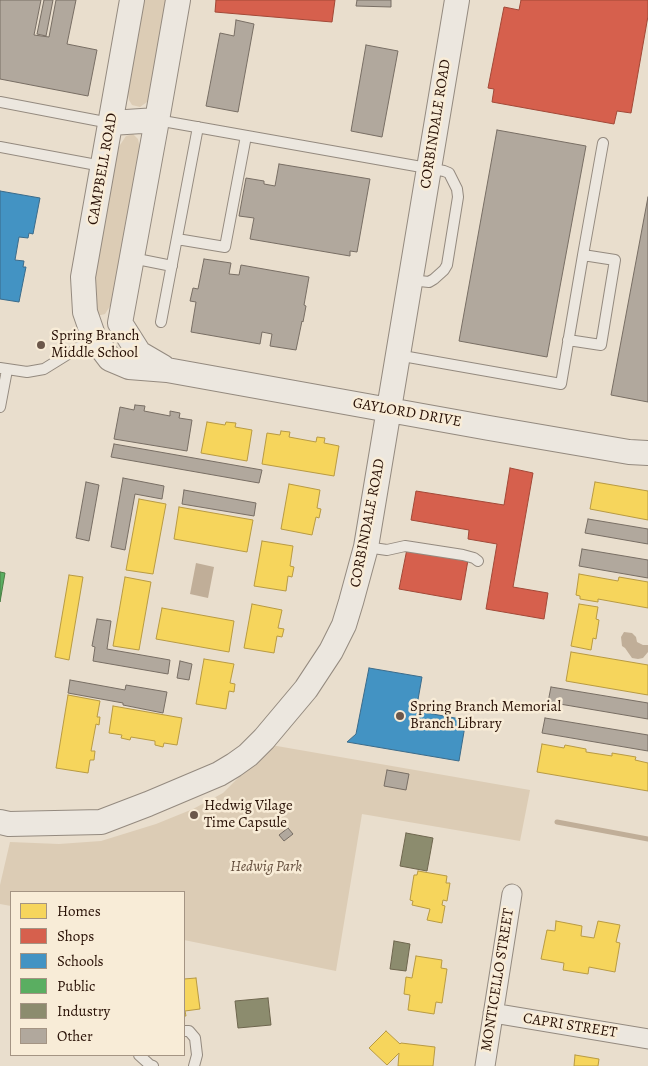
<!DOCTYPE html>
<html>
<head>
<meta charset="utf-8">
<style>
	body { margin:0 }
	#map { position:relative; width:648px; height:1066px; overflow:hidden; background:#e9decd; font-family:Alegreya,serif }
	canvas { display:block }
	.legend { position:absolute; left:10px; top:891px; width:175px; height:165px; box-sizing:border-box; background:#f8ecd7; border:1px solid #a49483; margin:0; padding:6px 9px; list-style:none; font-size:15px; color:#270f04 }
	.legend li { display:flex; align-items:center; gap:10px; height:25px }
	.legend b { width:25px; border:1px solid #a49483 }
</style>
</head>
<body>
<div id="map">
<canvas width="648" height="1066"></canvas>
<ul class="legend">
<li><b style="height:14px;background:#f6d55c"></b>Homes</li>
<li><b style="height:14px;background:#d6604d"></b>Shops</li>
<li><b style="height:14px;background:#4393c3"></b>Schools</li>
<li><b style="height:14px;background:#5aae61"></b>Public</li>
<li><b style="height:14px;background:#8c8c6e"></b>Industry</li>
<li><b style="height:14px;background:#b1a89d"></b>Other</li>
</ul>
</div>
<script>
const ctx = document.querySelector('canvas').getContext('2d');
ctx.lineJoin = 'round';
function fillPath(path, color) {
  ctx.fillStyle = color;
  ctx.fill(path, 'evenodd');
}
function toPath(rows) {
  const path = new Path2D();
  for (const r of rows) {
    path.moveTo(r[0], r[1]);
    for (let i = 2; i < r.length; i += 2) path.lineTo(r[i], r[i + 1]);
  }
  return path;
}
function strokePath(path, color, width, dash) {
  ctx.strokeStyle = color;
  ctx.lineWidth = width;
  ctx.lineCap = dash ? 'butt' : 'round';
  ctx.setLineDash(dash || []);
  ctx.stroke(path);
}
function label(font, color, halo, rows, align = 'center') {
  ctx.font = font + ' Alegreya,serif';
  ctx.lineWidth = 5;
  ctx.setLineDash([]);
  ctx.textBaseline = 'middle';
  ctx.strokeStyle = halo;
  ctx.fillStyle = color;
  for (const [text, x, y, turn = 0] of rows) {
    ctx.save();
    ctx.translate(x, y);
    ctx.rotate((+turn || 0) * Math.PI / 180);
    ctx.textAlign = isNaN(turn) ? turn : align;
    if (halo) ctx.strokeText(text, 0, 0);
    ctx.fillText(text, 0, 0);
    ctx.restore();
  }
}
fillPath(toPath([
	[142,0,167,0,155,83,147,102,140,107,132,105,129,100,126,80],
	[133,134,138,139,142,158,114,300,105,314,97,316,90,273,114,154,126,136],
	[271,745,530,790,520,841,362,814,336,971,184,940,184,892,11,892,11,906,0,904,0,885,10,842,59,844,101,841,156,824,193,809,223,793]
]), '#dcccb5');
fillPath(toPath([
	[196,563,214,567,208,598,190,594],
	[624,632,632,633,636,637,637,642,643,645,648,645,648,652,643,658,638,659,632,658,625,648,622,646,621,637]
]), '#c0ae98');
const homes = toPath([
	[207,422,225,425,226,422,236,423,235,427,252,430,247,461,201,453,207,422],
	[281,431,290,432,289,437,316,442,317,437,325,438,324,443,339,446,334,476,262,464,267,433,280,435,281,431],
	[595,482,648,491,648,520,590,509,595,482],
	[289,484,320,490,317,508,321,509,319,518,316,517,312,535,281,529,289,484],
	[139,499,166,504,153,574,126,570,139,499],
	[179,507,253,520,247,552,174,539,179,507],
	[262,541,293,546,290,566,294,567,292,577,288,576,286,591,254,586,262,541],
	[579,574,618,581,619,577,648,582,648,608,598,599,598,602,580,599,580,596,576,595,579,574],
	[69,575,83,577,69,660,55,657,69,575],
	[125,577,151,582,139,650,113,646,125,577],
	[252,604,282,610,278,628,284,629,282,637,277,636,274,653,244,648,252,604],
	[579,604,598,607,596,619,599,620,596,639,593,638,591,650,571,646,579,604],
	[162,608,234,621,229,652,156,639,162,608],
	[571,652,648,665,648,695,566,681,571,652],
	[204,659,234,664,230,683,235,684,234,692,229,691,226,709,196,704,204,659],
	[68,695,100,701,97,717,100,717,99,725,96,724,91,751,95,751,94,760,90,760,88,773,56,768,68,695],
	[113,706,182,718,177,745,164,743,163,747,155,745,155,741,131,737,130,740,121,738,122,735,109,733,113,706],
	[542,744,564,748,565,745,586,749,586,752,612,756,612,753,636,757,635,760,648,763,648,791,537,772,542,744],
	[418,871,447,876,446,883,450,883,447,901,443,900,442,905,445,906,442,923,427,920,430,909,412,905,413,901,410,900,414,875,417,875,418,871],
	[556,921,582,926,581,936,594,938,598,921,620,925,616,942,620,943,615,972,589,967,588,974,563,970,564,963,541,959,547,930,555,931,556,921],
	[416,956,442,960,441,968,447,969,442,1003,436,1002,434,1014,408,1010,410,995,404,994,406,977,412,978,416,956],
	[196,978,200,1009,185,1011,186,1016,184,1016,184,979,196,978],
	[386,1031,400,1044,401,1043,435,1047,433,1066,398,1066,399,1053,387,1065,369,1048,386,1031],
	[575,1055,599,1059,598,1066,574,1066,575,1055]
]);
fillPath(homes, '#f6d55c');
strokePath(homes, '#b89a42', 1);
const shops = toPath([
	[216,0,335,0,332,22,215,12,216,0],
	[521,0,648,0,648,16,631,113,617,111,614,124,492,102,494,89,488,88,504,7,519,10,521,0],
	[510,468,533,473,513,587,548,593,544,619,486,609,497,544,468,539,469,530,411,520,416,491,504,505,510,468],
	[407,549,468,560,461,600,399,589,407,549]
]);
fillPath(shops, '#d6604d');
strokePath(shops, '#a24837', 1);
const schools = toPath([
	[0,191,40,198,33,234,29,233,28,238,19,237,15,260,24,261,23,267,26,267,19,302,0,299,0,191],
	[369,668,422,677,416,711,466,720,459,761,347,742,356,734,369,668]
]);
fillPath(schools, '#4393c3');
strokePath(schools, '#3b6b8a', 1);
const public = toPath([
	[0,572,5,573,0,602,0,572]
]);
fillPath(public, '#5aae61');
strokePath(public, '#4b7e45', 1);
const industry = toPath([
	[406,833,433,838,427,871,400,866,406,833],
	[394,941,410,944,406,971,390,969,394,941],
	[268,998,271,1025,238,1028,235,1001,268,998]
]);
fillPath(industry, '#8c8c6e');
strokePath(industry, '#6e664e', 1);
strokePath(toPath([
	[557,822,648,839]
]), '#c0ae98', 5);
const building = toPath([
	[0,0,41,0,34,35,49,37,56,0,76,0,67,44,97,50,88,96,0,79,0,0],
	[44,0,53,0,46,36,37,34,44,0],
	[357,0,391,0,391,7,356,6,357,0],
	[236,20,254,24,238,112,206,106,220,33,234,36,236,20],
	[366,45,398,51,382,137,351,131,366,45],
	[497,130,586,146,547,357,459,341,497,130],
	[279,164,370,179,357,252,350,251,350,256,250,239,254,218,239,216,246,178,264,181,264,184,275,186,279,164],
	[648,197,648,402,611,395,648,197],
	[204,259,231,263,229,274,239,275,241,265,309,277,304,305,306,306,303,322,302,321,296,350,270,346,272,334,262,332,260,344,191,332,196,302,190,301,193,288,198,289,204,259],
	[135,405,145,406,144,411,170,416,170,411,180,413,179,418,192,420,187,451,114,439,120,407,134,410,135,405],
	[114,444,262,470,259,483,111,457,114,444],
	[123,478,164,486,162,499,135,494,125,550,111,547,123,478],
	[86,482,99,485,89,541,76,538,86,482],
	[184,490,256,503,254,516,182,504,184,490],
	[588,519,648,529,648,544,585,533,588,519],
	[582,549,648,560,648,578,579,566,582,549],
	[97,619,111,621,107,649,170,660,168,674,93,661,95,647,92,646,97,619],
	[180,661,192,664,189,680,177,678,180,661],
	[70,680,125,690,126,685,167,692,163,713,123,705,123,703,68,693,70,680],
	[551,687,648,703,648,719,548,702,551,687],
	[545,718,648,735,648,751,542,733,545,718],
	[387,770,409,774,406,790,384,786,387,770],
	[288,828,293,834,284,841,279,835,288,828]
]);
fillPath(building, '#b1a89d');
strokePath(building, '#786e64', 1);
const service = toPath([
	[0,102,110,123],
	[157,120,444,171,449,173,457,189,458,197,447,265,444,270,434,279,429,282,410,280],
	[0,147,102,166],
	[177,239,225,247,246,136],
	[583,255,603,143],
	[132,258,172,266],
	[161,322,198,127],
	[397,355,561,384,583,255,615,260,601,345,568,340],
	[0,368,27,372,44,369,94,338],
	[0,407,7,370],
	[366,547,387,550,405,546,463,555,474,558,478,561],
	[184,1031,189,1031,195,1038,197,1055,194,1066],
	[139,1055,150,1065,153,1066]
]);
const minor = toPath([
	[493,1013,648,1039],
	[485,1066,512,894]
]);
const tertiary = toPath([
	[132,0,83,277,85,312,94,338,110,359,129,367,167,370,489,428,629,452,648,453],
	[111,123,157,120],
	[120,323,157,120,178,0],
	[120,323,139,353,163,367],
	[0,822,9,824,101,822,148,804,219,774,234,765,248,755,264,739,306,689,331,651,344,625,351,602,366,547,457,0]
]);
strokePath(service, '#948a7f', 12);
strokePath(minor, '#948a7f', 21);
strokePath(tertiary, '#948a7f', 26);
strokePath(service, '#ece7df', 10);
strokePath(minor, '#ece7df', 19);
strokePath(tertiary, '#ece7df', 24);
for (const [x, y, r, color] of [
	[41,345,5,"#6b574a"],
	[400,716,5,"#6b574a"],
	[194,815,5,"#6b574a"]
]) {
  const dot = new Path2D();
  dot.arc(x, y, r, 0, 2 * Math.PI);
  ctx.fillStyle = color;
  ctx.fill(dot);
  strokePath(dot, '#f8ecd7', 2);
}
label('15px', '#270f04', '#f8ecd7', [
	["CORBINDALE ROAD",436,124,-81],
	["CAMPBELL ROAD",103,169,-80],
	["GAYLORD DRIVE",407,413,10],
	["CORBINDALE ROAD",368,523,-79],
	["MONTICELLO STREET",498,980,-81],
	["CAPRI STREET",570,1026,9]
]);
label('15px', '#270f04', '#f8ecd7', [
	["Spring Branch",51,336],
	["Middle School",51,353],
	["Spring Branch Memorial",410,707],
	["Branch Library",410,724],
	["Hedwig Vilage",204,806],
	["Time Capsule",204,823]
], 'left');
label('italic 15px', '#624c3b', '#f8ecd7', [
	["Hedwig Park",266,867]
]);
</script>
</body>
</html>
